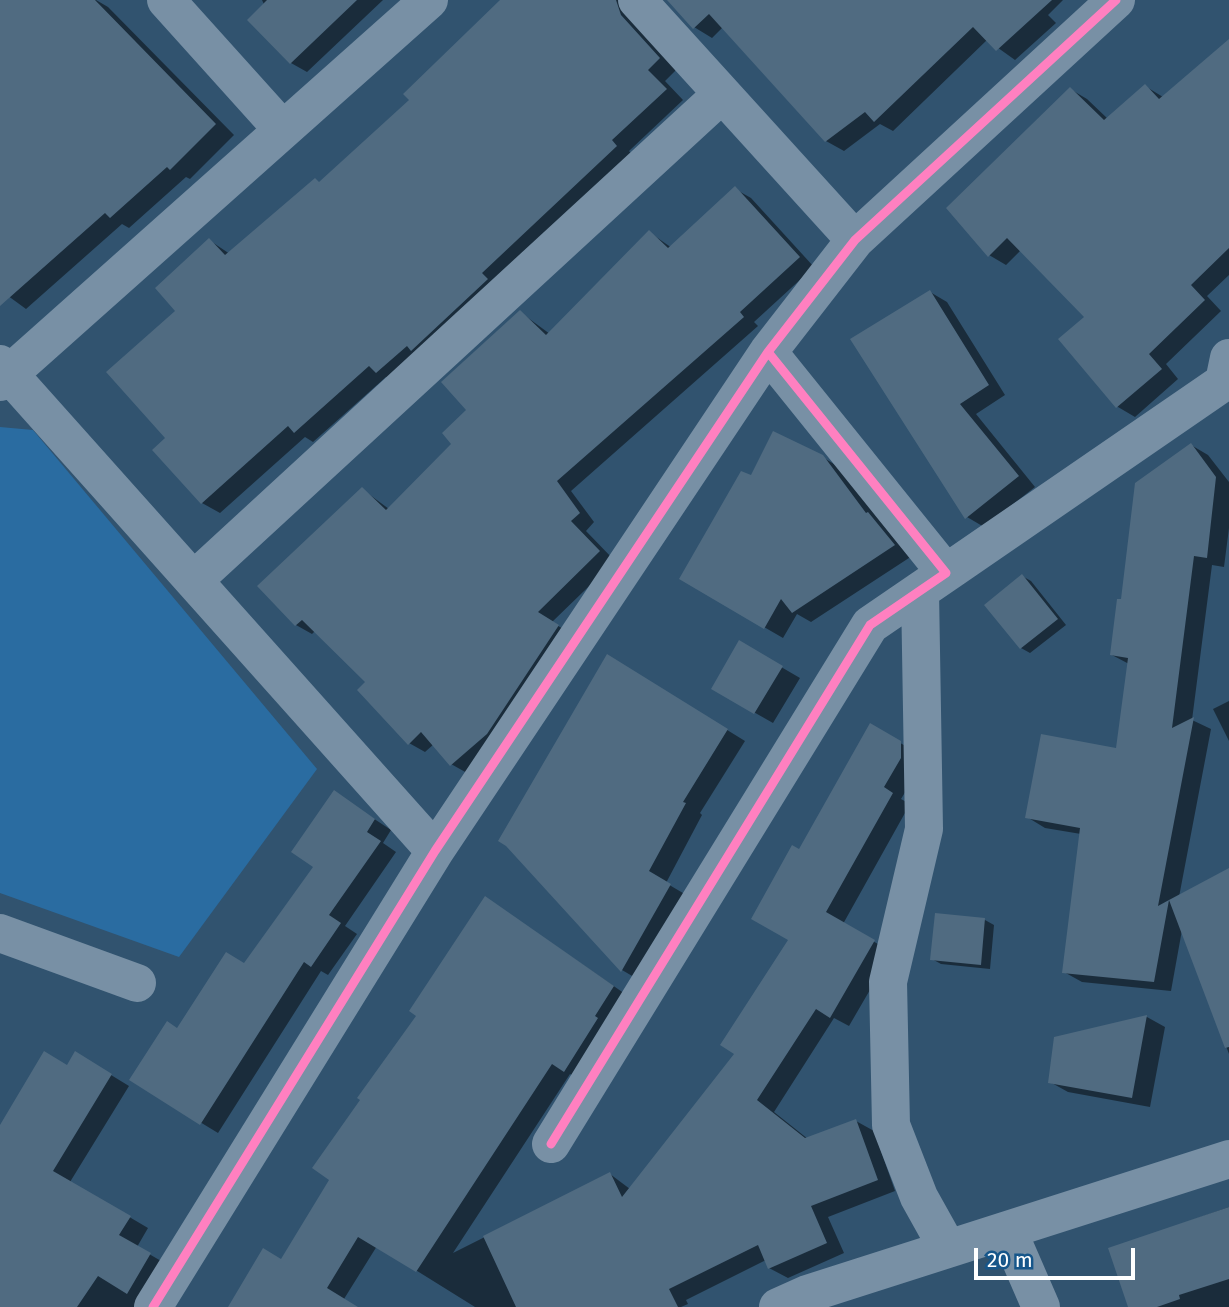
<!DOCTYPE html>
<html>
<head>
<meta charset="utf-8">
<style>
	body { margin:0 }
	#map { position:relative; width:1229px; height:1307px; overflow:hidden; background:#31536f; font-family:"Fira Sans",sans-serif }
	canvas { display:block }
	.scale { position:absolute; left:974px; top:1248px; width:161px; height:32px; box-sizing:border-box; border:4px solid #fff; border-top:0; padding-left:9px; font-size:21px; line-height:24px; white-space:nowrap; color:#fff; -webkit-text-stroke:5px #16568a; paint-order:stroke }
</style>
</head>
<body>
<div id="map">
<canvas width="1229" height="1307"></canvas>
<div class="scale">20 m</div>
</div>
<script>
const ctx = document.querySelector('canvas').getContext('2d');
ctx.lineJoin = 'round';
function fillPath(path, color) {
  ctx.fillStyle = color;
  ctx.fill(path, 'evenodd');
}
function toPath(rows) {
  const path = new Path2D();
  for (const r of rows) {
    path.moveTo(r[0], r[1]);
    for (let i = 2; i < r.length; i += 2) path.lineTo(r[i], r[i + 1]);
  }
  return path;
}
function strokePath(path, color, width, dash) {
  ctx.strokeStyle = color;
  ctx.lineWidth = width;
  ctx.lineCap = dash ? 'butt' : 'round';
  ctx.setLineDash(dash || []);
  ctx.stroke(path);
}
fillPath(toPath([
	[0,427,33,430,317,769,179,957,0,893]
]), '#2a6ca1');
fillPath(toPath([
	[0,0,96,0,108,7,234,135,190,179,186,177,129,228,122,224,26,309,0,290],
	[262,0,383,0,307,72,291,63],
	[502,0,636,0,677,69,665,81,683,100,629,151,634,157,395,382,386,377,313,442,305,437,220,513,202,503,167,438,178,311,209,240,230,254,320,183,411,100],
	[669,0,1063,0,1048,15,1056,23,1015,60,987,40,893,131,880,124,844,151,826,141,723,27,712,38,694,27],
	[1229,55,1229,275,1207,296,1221,311,1166,364,1178,379,1135,417,1118,407,1060,340,1086,317,1021,250,1006,265,989,255,1070,89,1087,99,1108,119,1145,86,1163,97],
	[735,189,751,198,814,267,754,322,758,326,571,491,594,522,586,531,615,561,552,622,574,636,467,773,451,764,434,744,425,752,409,743,368,682,316,630,312,634,296,625,259,586,362,489,389,509,454,444,520,312,550,334,649,232,672,248],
	[930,292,947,302,1005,395,976,414,1035,487,984,527,967,517],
	[1191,445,1208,455,1229,482,1229,528,1224,567,1212,565,1192,720,1211,729,1179,897,1229,870,1229,1054,1182,930,1171,991,1082,982,1064,972,1081,834,1045,828,1027,817,1118,750,1129,664,1112,655,1123,601],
	[822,457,841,468,912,556,811,622,797,614,783,638,681,579,751,478],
	[1022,576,1031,581,1066,625,1030,653,1021,648,987,605],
	[740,643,800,678,773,723,713,689],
	[625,667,745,741,700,813,702,815,666,883,688,896,639,980,622,970],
	[1229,701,1229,741,1213,709],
	[870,726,918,753,919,769,901,799,910,804,843,924,892,952,849,1026,834,1018,774,1112,808,1139,856,1121,874,1131,895,1191,828,1217,844,1253,788,1278,769,1268,766,1260,686,1300,688,1304,681,1307,475,1307,377,1246,339,1307,230,1307,282,1261,331,1179,486,898,631,998,583,1081,570,1074,453,1253,610,1174,630,1189,736,1053,791,940,799,852],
	[335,793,391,830,383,843,396,852,345,926,357,934,328,975,321,971,218,1133,131,1080,245,965,315,866],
	[985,920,994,925,990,969,941,964,932,959],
	[1147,1017,1165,1027,1150,1107,1068,1092,1050,1082,1056,1039],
	[93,1064,129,1086,70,1182,148,1228,137,1247,168,1265,143,1307,0,1307,0,1128,68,1067],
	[1229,1207,1229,1307,1130,1307,1111,1249]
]), '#0007');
fillPath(toPath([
	[0,0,95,0,216,124,170,170,167,167,110,218,105,213,0,306],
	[267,0,357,0,290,64,247,20],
	[500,0,616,0,621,15,660,58,648,70,667,89,612,140,617,146,482,273,488,279,411,351,407,346,376,373,369,366,294,433,288,426,201,504,152,450,165,438,106,372,175,311,155,288,209,238,225,255,315,178,319,182,409,100,403,94],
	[667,0,1052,0,996,51,973,27,874,122,865,112,825,142,709,14,693,29],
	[1229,39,1229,248,1191,285,1205,300,1149,354,1162,369,1116,408,1058,339,1084,317,1007,238,988,257,946,208,1070,87,1104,120,1145,84,1159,99],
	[735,186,800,257,740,312,744,317,557,481,580,513,571,521,600,551,538,612,559,625,487,734,450,766,421,732,408,745,357,690,365,682,302,620,295,626,257,586,362,487,386,510,451,444,442,433,466,410,441,382,520,310,546,335,649,230,668,248],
	[930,290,989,385,960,404,1019,476,965,519,850,339],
	[773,431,823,455,866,513,868,512,895,545,792,613,781,599,764,629,679,579,741,471,751,475],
	[1191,443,1216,477,1207,558,1194,556,1172,728,1194,717,1158,906,1169,900,1154,982,1062,973,1080,828,1025,818,1041,734,1116,748,1128,658,1110,655,1117,599,1121,599,1135,483],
	[1022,574,1058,619,1020,649,984,605],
	[739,640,783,666,754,714,711,689],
	[607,654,728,729,683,802,686,803,649,871,671,884,621,972,506,846,498,841],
	[870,723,901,741,901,758,884,787,893,793,826,912,875,940,830,1018,816,1009,757,1100,805,1138,856,1119,878,1180,811,1206,827,1243,768,1269,758,1245,669,1289,678,1307,516,1307,483,1236,610,1172,622,1197,734,1054,720,1045,788,940,751,919,792,845,799,849],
	[334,790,375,819,367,832,381,841,329,915,341,923,311,967,304,962,200,1125,129,1080,167,1021,177,1028,226,952,244,963,313,867,291,852],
	[1229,868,1229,1047,1225,1048,1169,900],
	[485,896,614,986,595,1016,598,1018,564,1072,552,1064,416,1272,358,1237,327,1288,358,1307,228,1307,263,1248,281,1259,329,1180,312,1168,360,1100,357,1098,416,1016,409,1011],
	[935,913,985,918,981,965,930,960],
	[1147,1015,1132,1098,1048,1083,1054,1037],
	[44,1051,67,1065,75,1051,112,1074,53,1171,131,1216,119,1235,151,1253,127,1294,98,1276,77,1307,0,1307,0,1125],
	[1229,1207,1229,1279,1179,1295,1180,1299,1157,1307,1128,1307,1108,1248]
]), '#506b81');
strokePath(toPath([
	[166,0,283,130],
	[637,0,855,240],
	[0,364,435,851],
	[0,382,429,0],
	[946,573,1224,382,1229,358],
	[194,580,722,94],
	[920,591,924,829,888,982,891,1125,919,1197,948,1249],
	[0,933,137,983],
	[551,1144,870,625,946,573,768,352],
	[1008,1231,1041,1307],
	[153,1307,435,851,768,352,855,240,1116,0],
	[778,1307,807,1294,1229,1159]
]), '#7890a5', 38);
strokePath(toPath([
	[551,1144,870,625,946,573,768,352],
	[153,1307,435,851,768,352,855,240,1116,0]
]), '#ff80c0', 9);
</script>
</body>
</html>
